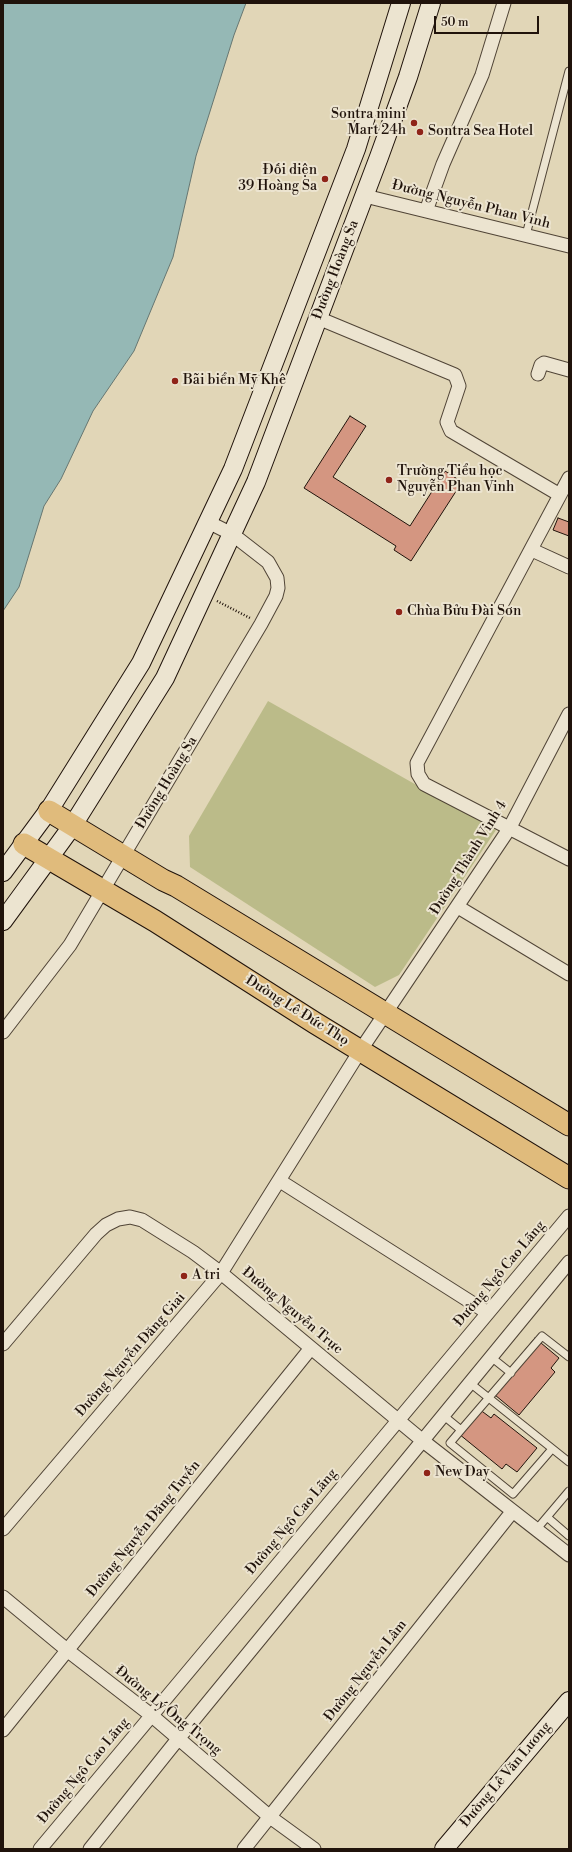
<!DOCTYPE html>
<html>
<head>
<meta charset="utf-8">
<style>
	body { margin:0 }
	#map { position:relative; width:572px; height:1852px; overflow:hidden; background:#e1d6b7; font-family:"Libre Bodoni",serif }
	canvas { display:block }
	.frame { position:absolute; inset:0; border:4px solid #20130b; pointer-events:none }
	.scale { position:absolute; left:434px; top:16px; width:105px; height:18px; box-sizing:border-box; border:2px solid #20130b; border-top:0; padding-left:5px; font-size:12px; line-height:14px; white-space:nowrap; color:#20130b; -webkit-text-stroke:3px #ece4d0; paint-order:stroke }
</style>
</head>
<body>
<div id="map">
<canvas width="572" height="1852"></canvas>
<div class="frame"></div>
<div class="scale">50 m</div>
</div>
<script>
const ctx = document.querySelector('canvas').getContext('2d');
ctx.lineJoin = 'round';
function fillPath(path, color) {
  ctx.fillStyle = color;
  ctx.fill(path, 'evenodd');
}
function toPath(rows) {
  const path = new Path2D();
  for (const r of rows) {
    path.moveTo(r[0], r[1]);
    for (let i = 2; i < r.length; i += 2) path.lineTo(r[i], r[i + 1]);
  }
  return path;
}
function strokePath(path, color, width, dash) {
  ctx.strokeStyle = color;
  ctx.lineWidth = width;
  ctx.lineCap = dash ? 'butt' : 'round';
  ctx.setLineDash(dash || []);
  ctx.stroke(path);
}
function label(font, color, halo, rows, align = 'center') {
  ctx.font = font + ' "Libre Bodoni",serif';
  ctx.lineWidth = 4;
  ctx.setLineDash([]);
  ctx.textBaseline = 'middle';
  ctx.strokeStyle = halo;
  ctx.fillStyle = color;
  for (const [text, x, y, turn = 0] of rows) {
    ctx.save();
    ctx.translate(x, y);
    ctx.rotate((+turn || 0) * Math.PI / 180);
    ctx.textAlign = isNaN(turn) ? turn : align;
    if (halo) ctx.strokeText(text, 0, 0);
    ctx.fillText(text, 0, 0);
    ctx.restore();
  }
}
fillPath(toPath([
	[268,701,496,830,399,975,375,987,190,867,189,836]
]), '#bbbb89');
const water = toPath([
	[3,3,246,3,234,35,196,156,173,257,134,351,93,411,61,479,44,506,19,587,3,611,3,3]
]);
fillPath(water, '#95b8b5');
strokePath(water, '#667671', 1);
const building = toPath([
	[350,416,366,426,333,477,410,526,445,471,462,482,411,561,394,550,396,546,304,488,350,416],
	[558,518,569,522,569,536,553,530,558,518],
	[535,1338,559,1358,551,1368,555,1372,519,1415,495,1395,500,1380,535,1338],
	[479,1409,491,1418,494,1414,537,1448,517,1472,506,1464,502,1469,459,1434,479,1409]
]);
fillPath(building, '#d49681');
strokePath(building, '#20130b', 1);
const lane = toPath([
	[526,235,569,71],
	[491,1357,511,1373],
	[470,1383,569,1462],
	[444,1416,461,1430,450,1443,513,1494,552,1449],
	[461,1430,542,1336,569,1357],
	[547,1517,569,1491],
	[536,1530,547,1517,569,1536]
]);
const street = toPath([
	[365,196,569,246],
	[426,211,443,164,482,75,504,3],
	[318,318,455,375,459,386,447,422,451,431,560,495],
	[538,374,541,365,544,363,569,370],
	[569,478,417,763,418,774,424,784,569,859],
	[532,550,569,567],
	[458,907,569,974],
	[3,1032,70,945,261,624,276,596,278,588,277,578,268,562,232,534,208,522],
	[280,1181,488,1313],
	[3,1344,96,1234,106,1225,118,1219,130,1217,142,1220,193,1252,221,1273,423,1441,569,1555],
	[3,1529,221,1273,360,1051,509,829,569,714],
	[3,1597,67,1650,151,1715,270,1817,314,1849],
	[3,1730,311,1348],
	[40,1849,569,1216],
	[90,1849,178,1739,569,1262],
	[244,1849,512,1512]
]);
const secondary = toPath([
	[3,872,51,807,141,663,233,469,356,149,401,3],
	[3,921,73,825,165,678,256,482,379,157,408,77,431,3],
	[444,1849,569,1701]
]);
const primary = toPath([
	[49,811,163,880,176,886,569,1125],
	[24,844,155,921,315,1023,569,1178]
]);
strokePath(lane, '#504436', 9);
strokePath(street, '#504436', 15);
strokePath(secondary, '#20130b', 20);
strokePath(primary, '#20130b', 23);
strokePath(toPath([
	[217,601,250,618]
]), '#20130b', 2.5, [1, 2]);
strokePath(lane, '#ece4d0', 7);
strokePath(street, '#ece4d0', 13);
strokePath(secondary, '#ece4d0', 18);
strokePath(primary, '#e0bb7c', 21);
for (const [x, y, r, color] of [
	[414,123,4,"#8f2418"],
	[420,132,4,"#8f2418"],
	[325,179,4,"#8f2418"],
	[175,381,4,"#8f2418"],
	[389,480,4,"#8f2418"],
	[399,612,4,"#8f2418"],
	[184,1276,4,"#8f2418"],
	[427,1473,4,"#8f2418"]
]) {
  const dot = new Path2D();
  dot.arc(x, y, r, 0, 2 * Math.PI);
  ctx.fillStyle = color;
  ctx.fill(dot);
  strokePath(dot, '#ece4d0', 1.5);
}
label('14px', '#20130b', '#ece4d0', [
	["Sontra mini",406,115,"right"],
	["Mart 24h",406,131,"right"],
	["Sontra Sea Hotel",428,132],
	["Đối diện",317,171,"right"],
	["39 Hoàng Sa",317,187,"right"],
	["Bãi biển Mỹ Khê",183,381],
	["Trường Tiểu học",397,472],
	["Nguyễn Phan Vinh",397,488],
	["Chùa Bửu Đài Sơn",407,612],
	["A tri",192,1276],
	["New Day",435,1473]
], 'left');
label('14px', '#20130b', '#ece4d0', [
	["Đường Nguyễn Phan Vinh",471,205,14],
	["Đường Hoàng Sa",336,270,-69],
	["Đường Hoàng Sa",167,783,-59],
	["Đường Thành Vinh 4",469,858,-58],
	["Đường Lê Đức Thọ",297,1011,32],
	["Đường Ngô Cao Lãng",500,1274,-50],
	["Đường Nguyễn Trực",292,1311,40],
	["Đường Nguyễn Đăng Giai",131,1355,-49],
	["Đường Ngô Cao Lãng",292,1522,-50],
	["Đường Nguyễn Đăng Tuyến",144,1529,-51],
	["Đường Nguyễn Lâm",366,1671,-52],
	["Đường Lý Ông Trọng",168,1711,39],
	["Đường Ngô Cao Lãng",84,1771,-50],
	["Đường Lê Văn Lương",506,1775,-50]
]);
</script>
</body>
</html>
